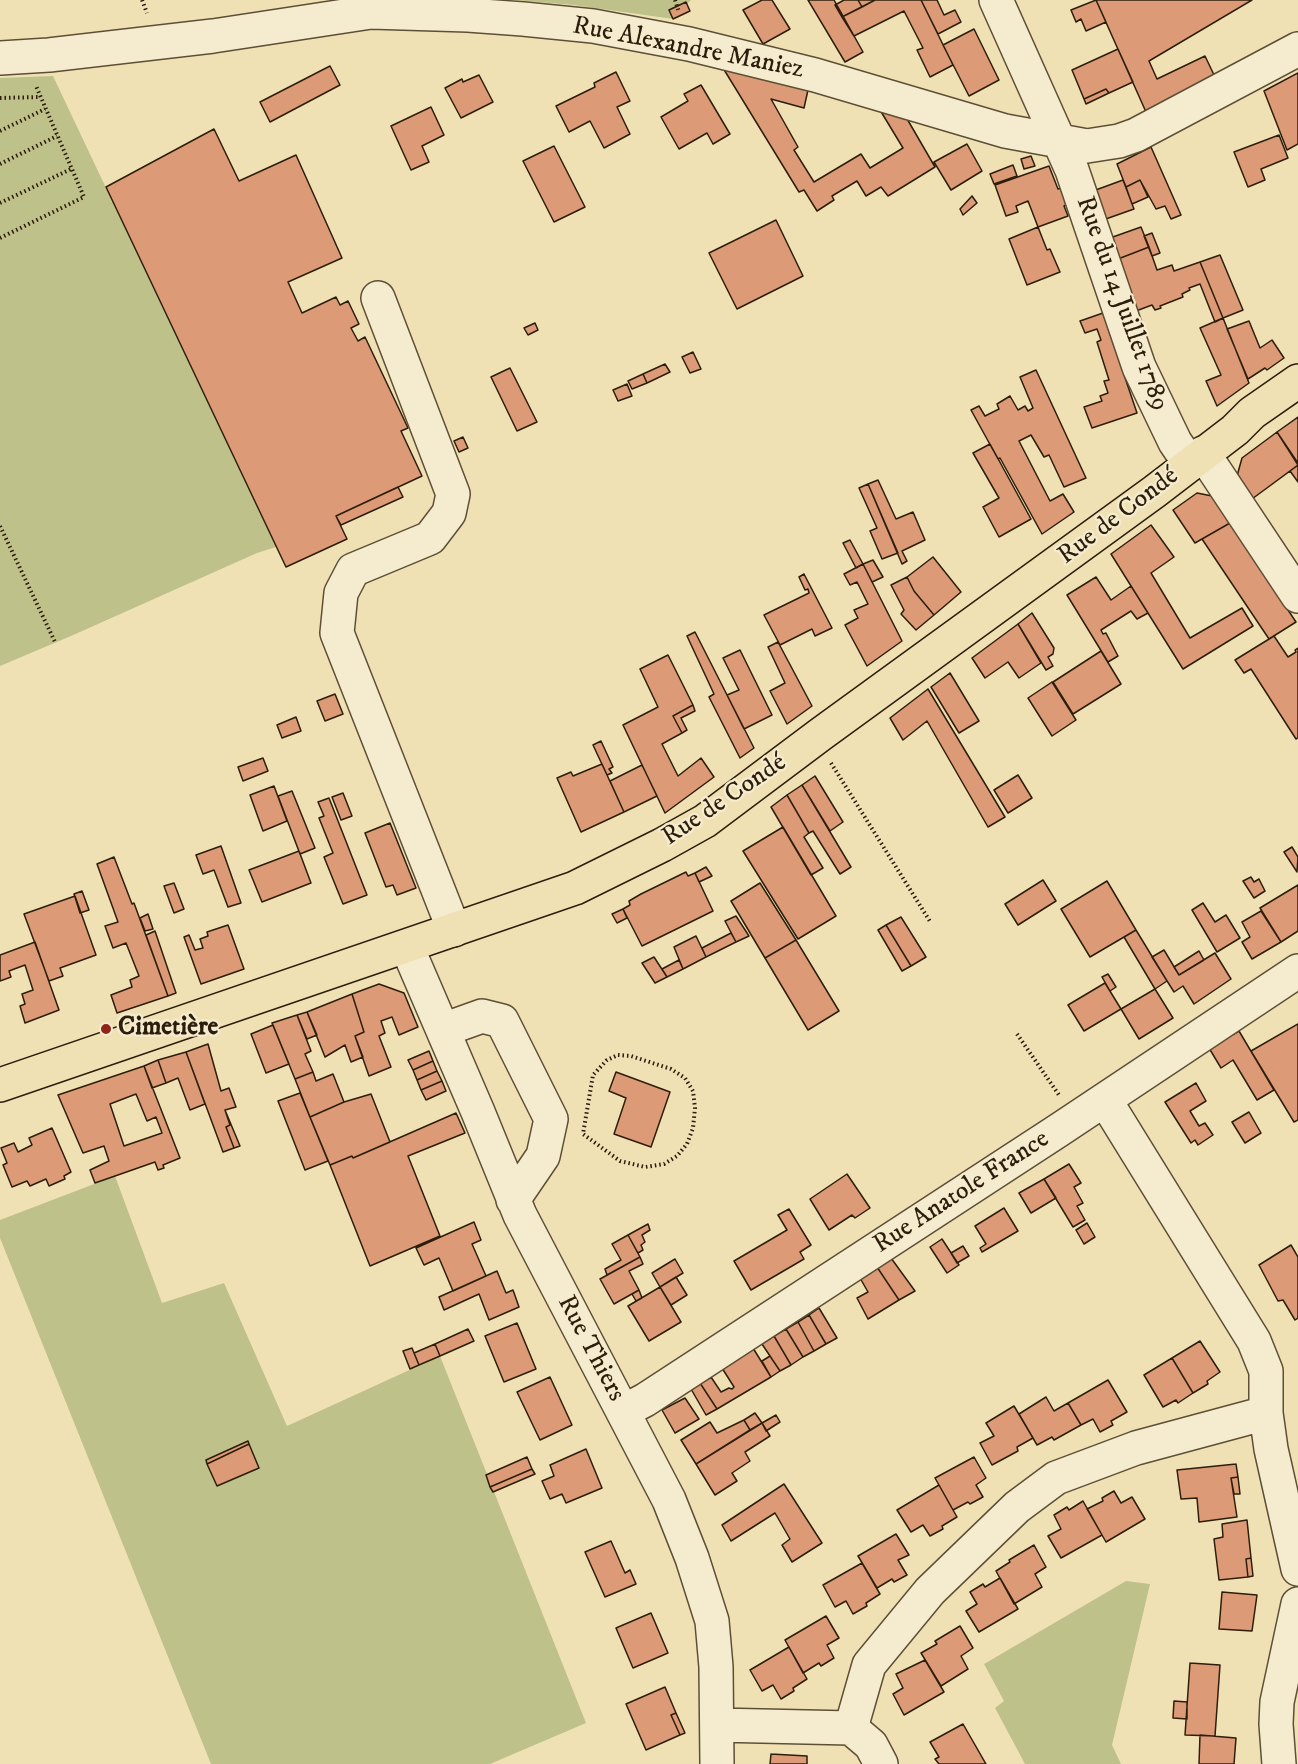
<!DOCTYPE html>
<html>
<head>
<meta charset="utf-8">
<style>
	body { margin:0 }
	canvas { display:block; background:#f0e1b5 }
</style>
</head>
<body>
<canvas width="1298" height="1764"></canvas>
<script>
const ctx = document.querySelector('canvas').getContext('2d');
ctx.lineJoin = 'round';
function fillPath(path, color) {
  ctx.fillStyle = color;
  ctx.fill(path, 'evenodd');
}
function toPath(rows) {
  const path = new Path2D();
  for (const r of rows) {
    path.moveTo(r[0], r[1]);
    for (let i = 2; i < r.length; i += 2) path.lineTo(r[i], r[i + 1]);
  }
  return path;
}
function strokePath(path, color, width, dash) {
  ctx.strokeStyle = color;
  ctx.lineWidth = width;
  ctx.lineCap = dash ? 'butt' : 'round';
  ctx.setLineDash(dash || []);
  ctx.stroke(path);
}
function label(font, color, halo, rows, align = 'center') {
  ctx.font = font + ' "IM FELL DW Pica",serif';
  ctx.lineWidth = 4.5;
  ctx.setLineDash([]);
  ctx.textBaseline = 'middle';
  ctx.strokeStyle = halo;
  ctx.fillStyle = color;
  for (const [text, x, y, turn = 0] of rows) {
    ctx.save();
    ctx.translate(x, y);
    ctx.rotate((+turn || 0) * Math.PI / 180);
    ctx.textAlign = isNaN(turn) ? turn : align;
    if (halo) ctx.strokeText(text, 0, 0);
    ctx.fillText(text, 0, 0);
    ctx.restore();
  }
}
fillPath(toPath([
	[515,0,691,0,687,4,690,11,673,19,574,5],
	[53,76,276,547,257,553,71,636,0,666,0,78],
	[115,1176,162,1303,224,1283,287,1426,440,1356,586,1723,490,1764,211,1764,0,1238,0,1220],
	[1126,1581,1150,1584,1112,1745,1121,1764,1025,1764,995,1708,1004,1701,984,1664]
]), '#bfc18a');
const building = toPath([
	[762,0,772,0,790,29,763,44,743,10,762,0],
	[808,0,834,0,863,52,845,62,808,0],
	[844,0,858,0,862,7,842,17,835,5,844,0],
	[858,0,875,0,862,7,858,0],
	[875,0,921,0,953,65,930,77,917,50,923,48,904,11,854,36,842,17,875,0],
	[921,0,937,0,944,15,955,10,961,22,938,34,921,0],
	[1096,0,1106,22,1086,31,1081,19,1076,22,1071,10,1096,0],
	[1096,0,1252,0,1149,61,1157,79,1205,56,1215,77,1146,112,1096,0],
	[686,2,690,11,673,19,669,10,686,2],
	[974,29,999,80,969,96,943,45,974,29],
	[1118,49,1133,82,1109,93,1106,89,1084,99,1072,70,1118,49],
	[330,66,340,85,270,122,260,102,330,66],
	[723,68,808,90,804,108,771,99,798,147,794,150,814,182,861,154,870,168,903,148,880,110,906,117,935,167,888,196,881,187,866,196,857,181,832,196,834,200,817,211,804,190,799,192,723,68],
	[616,72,630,101,617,107,630,134,604,148,590,121,569,132,556,106,595,87,594,83,616,72],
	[1298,73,1298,144,1287,150,1264,91,1298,73],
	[479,75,493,102,461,118,445,88,462,79,463,82,479,75],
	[701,85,730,134,713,144,707,133,679,149,661,117,688,101,684,94,701,85],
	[1106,89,1109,93,1086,104,1084,99,1106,89],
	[431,107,444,135,422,146,429,162,411,170,391,126,431,107],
	[214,129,239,181,296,155,342,258,288,282,302,313,336,297,340,305,348,301,359,324,351,328,358,341,365,337,408,428,401,431,422,476,336,516,347,539,286,567,106,187,214,129],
	[1279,135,1288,158,1261,169,1265,180,1248,187,1234,152,1279,135],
	[967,144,982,171,951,190,934,162,967,144],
	[554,146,585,207,554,222,523,161,554,146],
	[1151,147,1181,215,1171,219,1165,206,1156,209,1140,180,1126,187,1117,164,1151,147],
	[1031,156,1035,166,1024,169,1021,159,1031,156],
	[1013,165,1017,176,994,184,990,174,1013,165],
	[1049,166,1058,189,1062,188,1068,204,1064,206,1068,216,1038,227,1028,201,1016,206,1018,212,1006,216,995,185,1049,166],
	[1123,180,1134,209,1103,220,1093,191,1123,180],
	[1140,180,1148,197,1132,204,1126,187,1140,180],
	[972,196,977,203,963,215,960,209,972,196],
	[776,220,803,276,737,309,709,253,776,220],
	[1038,227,1047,250,1050,249,1060,272,1027,285,1009,239,1038,227],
	[1141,227,1149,247,1118,259,1110,238,1141,227],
	[1152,233,1160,253,1152,256,1144,236,1152,233],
	[1149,247,1157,270,1172,265,1174,271,1200,262,1223,318,1215,322,1200,284,1189,288,1190,290,1182,294,1183,297,1160,306,1161,308,1155,310,1152,305,1136,311,1118,259,1149,247],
	[1220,255,1243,310,1223,318,1200,262,1220,255],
	[1103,313,1137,413,1092,428,1084,407,1102,401,1100,396,1108,393,1104,381,1109,380,1097,342,1101,340,1097,329,1085,333,1080,321,1103,313],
	[1223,318,1249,383,1217,406,1206,381,1221,375,1200,328,1223,318],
	[1249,321,1260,348,1272,340,1284,358,1267,370,1265,368,1248,379,1227,329,1249,321],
	[535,323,538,330,528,335,524,328,535,323],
	[693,352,701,369,690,373,682,357,693,352],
	[665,364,670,372,647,383,643,374,665,364],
	[510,368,537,422,517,431,491,377,510,368],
	[1036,370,1086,478,1064,487,1049,455,1044,457,1031,435,1019,441,1050,501,1063,494,1074,512,1042,534,1000,458,998,459,971,410,979,406,985,416,999,409,997,404,1010,396,1018,410,1025,406,1028,411,1033,408,1020,377,1036,370],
	[643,374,647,383,632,389,628,381,643,374],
	[627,384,632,396,618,401,613,390,627,384],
	[1298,417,1298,463,1277,432,1298,417],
	[1277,432,1298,465,1252,499,1237,476,1242,458,1277,432],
	[463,437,468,448,459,452,454,441,463,437],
	[990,444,1031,519,999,537,983,507,999,498,973,453,990,444],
	[1298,465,1298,482,1290,471,1298,465],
	[878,480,896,519,913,512,925,540,902,551,907,561,902,564,868,484,878,480],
	[868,484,898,553,882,559,870,531,877,528,859,488,868,484],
	[398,487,403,497,341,525,336,516,398,487],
	[1197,493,1212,496,1230,523,1195,543,1173,510,1197,493],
	[1230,523,1296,622,1269,639,1202,539,1230,523],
	[1151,525,1174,557,1151,573,1190,638,1242,608,1253,626,1183,669,1111,554,1151,525],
	[850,540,863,564,856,568,843,543,850,540],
	[933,557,961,592,934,615,914,591,907,577,933,557],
	[873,560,883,577,872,582,863,564,873,560],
	[863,564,902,641,867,666,845,625,858,618,854,610,868,604,857,582,850,585,844,574,863,564],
	[804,574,832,628,815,636,812,629,780,645,764,615,809,593,808,589,805,590,799,577,804,574],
	[907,577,914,591,934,615,916,630,901,614,904,610,891,585,907,577],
	[1096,577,1111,600,1131,586,1148,613,1137,619,1131,611,1101,630,1103,634,1106,633,1118,656,1108,662,1067,595,1096,577],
	[1032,613,1054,648,1053,654,1048,657,1053,666,1046,670,1018,624,1032,613],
	[1018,624,1041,663,1019,678,1008,662,985,678,972,658,1018,624],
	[695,632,754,748,740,758,709,697,714,694,687,636,695,632],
	[1274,636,1288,657,1296,652,1295,650,1298,648,1298,738,1296,739,1251,669,1244,673,1235,660,1274,636],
	[778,642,812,706,787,724,770,691,785,683,768,647,778,642],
	[740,650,772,715,744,729,727,695,739,690,723,658,740,650],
	[1101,651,1121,684,1073,714,1053,682,1101,651],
	[668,655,693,705,673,716,682,733,662,744,678,776,701,758,714,777,665,813,623,725,658,707,640,669,668,655],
	[950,673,979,721,959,733,931,687,950,673],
	[1052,682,1076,720,1052,736,1028,698,1052,682],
	[928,689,1005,817,988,827,927,721,903,740,890,718,928,689],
	[335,694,343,714,325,721,317,701,335,694],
	[693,705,695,711,681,718,687,730,682,733,673,716,693,705],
	[296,717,301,731,282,738,277,725,296,717],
	[601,741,613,767,609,769,612,773,607,775,593,745,601,741],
	[263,758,268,771,243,781,238,767,263,758],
	[602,764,624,812,581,832,557,778,571,772,573,776,602,764],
	[642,765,657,796,624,812,610,781,642,765],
	[1018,775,1032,798,1008,813,994,790,1018,775],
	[815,776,843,822,830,831,802,785,815,776],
	[802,785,851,867,840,874,813,831,809,833,787,795,802,785],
	[274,786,287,821,263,831,250,795,274,786],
	[292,791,315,848,300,854,278,796,292,791],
	[343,793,352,816,341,820,332,797,343,793],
	[787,795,809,833,804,837,823,868,811,875,771,807,787,795],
	[329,798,367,895,343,904,324,857,333,853,319,818,324,816,318,802,329,798],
	[390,823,416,888,397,895,393,885,386,887,365,833,390,823],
	[783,827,836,916,798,939,743,851,783,827],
	[221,846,241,903,228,907,214,870,203,874,196,855,221,846],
	[1292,847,1298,857,1297,872,1284,852,1292,847],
	[299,851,311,883,262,902,249,870,299,851],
	[114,857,132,904,134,903,168,996,117,1013,111,995,132,987,130,980,139,976,126,943,113,948,105,926,118,922,97,864,114,857],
	[706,867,712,876,699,882,695,873,706,867],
	[686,872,688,876,695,873,713,911,642,946,623,909,630,905,629,901,641,894,686,872],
	[1251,877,1254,882,1259,879,1265,891,1254,898,1243,881,1251,877],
	[1043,880,1056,901,1018,925,1005,904,1043,880],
	[1107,881,1136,930,1090,957,1061,909,1107,881],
	[174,883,184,909,174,913,164,886,174,883],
	[760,883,796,940,765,958,731,901,760,883],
	[1298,885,1298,931,1281,942,1260,908,1298,885],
	[82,891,89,910,80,913,74,894,82,891],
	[75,896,96,955,60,968,63,976,49,981,24,914,75,896],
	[1203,903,1215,922,1226,915,1240,938,1217,952,1192,910,1203,903],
	[623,909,627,918,617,923,612,914,623,909],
	[1261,911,1281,942,1252,959,1242,942,1250,937,1242,922,1261,911],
	[148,914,153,929,145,931,140,918,148,914],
	[736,916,749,936,736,942,725,921,736,916],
	[901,917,926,957,911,966,886,925,901,917],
	[228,925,244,969,201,984,184,937,189,935,195,950,203,948,200,939,208,936,207,932,228,925],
	[886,925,911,966,902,971,878,930,886,925],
	[1136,930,1167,981,1155,989,1124,937,1136,930],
	[155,931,176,993,168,996,146,935,155,931],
	[731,933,736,942,706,957,702,948,731,933],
	[696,936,706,957,683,969,674,947,696,936],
	[796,940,839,1011,808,1030,765,958,796,940],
	[35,942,59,1010,25,1023,20,1006,25,1004,22,994,33,990,25,965,9,971,11,977,0,981,0,955,35,942],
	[1164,950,1179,975,1215,953,1231,979,1194,1004,1183,986,1174,992,1152,957,1164,950],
	[1199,951,1204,960,1179,975,1174,967,1199,951],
	[654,957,667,977,655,983,642,963,654,957],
	[679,960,683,969,667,977,662,969,679,960],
	[1108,974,1116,987,1110,991,1102,977,1108,974],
	[1105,983,1121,1009,1084,1031,1068,1005,1105,983],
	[379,984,404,993,418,1027,399,1035,392,1017,381,1021,385,1033,379,1036,391,1067,369,1076,355,1036,364,1032,352,994,379,984],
	[1155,989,1173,1018,1139,1039,1121,1009,1155,989],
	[352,994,364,1032,355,1036,363,1057,351,1062,345,1045,325,1057,307,1012,352,994],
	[307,1012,317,1035,307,1039,297,1015,307,1012],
	[297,1015,311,1051,305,1054,313,1072,295,1079,272,1023,297,1015],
	[1298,1024,1298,1120,1294,1122,1251,1051,1298,1024],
	[273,1025,289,1064,266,1073,251,1034,273,1025],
	[1239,1031,1274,1090,1257,1100,1233,1060,1221,1068,1209,1048,1239,1031],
	[208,1044,221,1091,229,1088,236,1107,225,1110,230,1125,226,1127,234,1148,223,1152,186,1052,208,1044],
	[429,1051,433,1061,413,1070,408,1060,429,1051],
	[186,1052,205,1104,190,1110,178,1078,166,1083,158,1060,186,1052],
	[158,1060,166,1083,152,1088,144,1066,158,1060],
	[433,1061,437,1071,417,1080,413,1070,433,1061],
	[144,1066,180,1158,163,1165,164,1168,158,1170,155,1162,95,1183,90,1170,109,1161,104,1146,83,1153,58,1095,144,1066],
	[136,1094,147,1121,156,1117,162,1133,124,1146,110,1104,136,1094],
	[437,1071,442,1081,421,1090,417,1080,437,1071],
	[313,1072,316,1081,333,1074,344,1102,310,1117,295,1079,313,1072],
	[616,1072,670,1092,651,1147,614,1134,626,1098,609,1091,616,1072],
	[442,1081,446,1091,426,1100,421,1090,442,1081],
	[1196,1083,1206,1101,1190,1111,1199,1126,1205,1123,1213,1135,1198,1145,1195,1140,1191,1143,1165,1102,1196,1083],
	[300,1093,328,1161,305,1170,278,1101,300,1093],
	[371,1094,390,1142,353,1158,352,1156,330,1165,310,1117,344,1102,371,1094],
	[225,1110,240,1146,234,1148,226,1127,230,1125,225,1110],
	[1249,1112,1261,1133,1245,1143,1232,1122,1249,1112],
	[456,1113,465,1133,408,1156,440,1236,370,1266,330,1165,352,1156,353,1158,456,1113],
	[52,1128,71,1172,64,1176,65,1179,49,1186,46,1179,30,1186,27,1181,12,1187,3,1165,7,1163,1,1148,14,1143,18,1152,32,1145,29,1138,52,1128],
	[1069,1164,1081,1183,1074,1187,1083,1203,1077,1206,1085,1220,1073,1227,1044,1179,1069,1164],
	[847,1174,870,1208,855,1218,852,1215,829,1230,810,1199,847,1174],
	[1044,1179,1056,1198,1031,1213,1019,1193,1044,1179],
	[1004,1208,1018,1231,982,1252,980,1248,986,1244,975,1226,1004,1208],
	[789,1209,811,1245,800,1252,804,1259,751,1290,734,1261,787,1230,778,1215,789,1209],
	[474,1222,481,1240,472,1244,486,1276,453,1291,439,1258,424,1265,416,1248,474,1222],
	[1087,1223,1095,1237,1084,1244,1076,1230,1087,1223],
	[648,1224,650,1230,642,1235,645,1242,641,1245,643,1250,638,1253,628,1235,648,1224],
	[628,1235,640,1257,607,1275,605,1269,621,1260,612,1244,628,1235],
	[942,1239,959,1265,947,1273,930,1247,942,1239],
	[1291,1245,1298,1257,1298,1318,1295,1320,1283,1300,1278,1301,1259,1265,1291,1245],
	[963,1246,969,1256,957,1263,951,1253,963,1246],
	[640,1257,643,1264,629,1271,639,1290,614,1304,600,1279,640,1257],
	[891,1258,915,1291,899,1300,877,1267,891,1258],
	[675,1259,683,1273,660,1287,652,1273,675,1259],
	[877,1267,899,1300,868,1319,857,1298,868,1292,860,1278,877,1267],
	[497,1271,506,1293,513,1290,519,1307,489,1320,479,1294,444,1310,439,1297,497,1271],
	[676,1277,687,1295,671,1305,660,1287,676,1277],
	[660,1287,681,1322,649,1341,628,1306,660,1287],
	[639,1290,642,1298,636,1301,632,1294,639,1290],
	[819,1308,837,1338,826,1344,809,1315,819,1308],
	[809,1315,826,1344,814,1351,798,1322,809,1315],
	[798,1322,814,1351,803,1357,786,1329,798,1322],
	[517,1323,536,1369,504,1382,485,1336,517,1323],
	[468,1329,474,1341,440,1356,435,1344,468,1329],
	[786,1329,803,1357,791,1365,774,1336,786,1329],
	[774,1336,791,1365,780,1371,762,1344,774,1336],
	[1200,1341,1220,1372,1207,1381,1208,1384,1193,1393,1172,1358,1200,1341],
	[435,1344,440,1356,419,1365,414,1353,435,1344],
	[412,1348,419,1365,410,1369,403,1351,412,1348],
	[753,1348,771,1377,717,1409,700,1383,711,1377,721,1392,729,1388,732,1389,734,1387,722,1368,753,1348],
	[770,1356,780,1371,771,1377,762,1361,770,1356],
	[1172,1358,1193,1393,1178,1403,1176,1400,1163,1407,1144,1375,1172,1358],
	[550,1377,572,1425,540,1440,517,1392,550,1377],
	[1108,1380,1127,1412,1111,1421,1113,1425,1100,1432,1093,1419,1081,1425,1068,1403,1108,1380],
	[700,1383,717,1409,706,1415,691,1389,700,1383],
	[1046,1397,1054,1411,1068,1403,1081,1425,1054,1440,1052,1437,1037,1445,1019,1414,1046,1397],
	[685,1398,699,1419,675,1433,662,1410,685,1398],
	[1014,1406,1033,1438,1017,1447,1018,1451,992,1465,980,1443,994,1436,986,1423,1014,1406],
	[755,1413,762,1423,750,1430,744,1420,755,1413],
	[776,1415,780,1422,766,1431,762,1423,776,1415],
	[744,1420,750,1430,696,1464,681,1440,710,1422,717,1433,744,1420],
	[762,1423,770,1436,745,1452,750,1461,732,1473,737,1481,715,1495,696,1464,762,1423],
	[248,1441,249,1444,207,1464,206,1460,248,1441],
	[249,1444,259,1468,217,1486,207,1464,249,1444],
	[586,1449,602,1488,566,1503,562,1494,550,1499,542,1481,554,1476,550,1465,586,1449],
	[527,1457,532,1469,490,1487,486,1475,527,1457],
	[974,1457,986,1478,976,1485,983,1497,970,1504,968,1502,953,1510,935,1478,974,1457],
	[1236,1464,1238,1477,1231,1478,1237,1517,1199,1522,1197,1498,1181,1499,1177,1470,1236,1464],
	[532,1469,535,1474,493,1492,490,1487,532,1469],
	[1238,1477,1240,1494,1234,1494,1231,1478,1238,1477],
	[784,1484,822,1543,792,1562,782,1545,790,1539,775,1513,731,1541,722,1525,784,1484],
	[939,1485,957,1517,942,1526,943,1529,930,1536,923,1525,911,1532,897,1510,939,1485],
	[1114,1491,1121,1503,1132,1497,1145,1519,1106,1542,1087,1509,1103,1501,1102,1498,1114,1491],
	[1083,1501,1102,1535,1061,1558,1048,1536,1061,1529,1054,1515,1067,1507,1069,1510,1083,1501],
	[1247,1520,1251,1558,1246,1559,1248,1577,1219,1580,1214,1539,1223,1537,1222,1524,1247,1520],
	[896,1534,909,1555,898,1560,907,1575,894,1582,892,1579,877,1588,858,1556,896,1534],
	[611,1541,625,1573,630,1570,636,1584,605,1597,585,1552,611,1541],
	[1034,1545,1046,1567,1035,1574,1042,1587,1014,1604,996,1571,1010,1562,1009,1560,1034,1545],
	[1251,1558,1253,1576,1248,1577,1246,1559,1251,1558],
	[862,1563,880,1594,866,1603,867,1606,853,1614,846,1601,835,1607,823,1585,862,1563],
	[1000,1578,1018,1609,979,1632,966,1611,977,1604,970,1592,983,1584,985,1587,1000,1578],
	[1222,1592,1257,1595,1252,1631,1219,1629,1222,1592],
	[651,1613,668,1653,633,1668,616,1628,651,1613],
	[826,1616,839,1638,827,1645,834,1658,821,1666,819,1663,803,1673,785,1640,826,1616],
	[960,1626,973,1648,961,1656,968,1669,941,1686,921,1653,937,1644,935,1641,960,1626],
	[789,1647,807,1679,793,1688,794,1691,781,1699,773,1685,762,1691,750,1670,789,1647],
	[925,1660,944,1692,904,1715,893,1694,903,1688,896,1674,925,1660],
	[1190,1663,1220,1665,1215,1736,1185,1735,1190,1663],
	[665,1687,676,1713,671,1715,680,1735,646,1750,626,1704,665,1687],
	[1174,1701,1187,1702,1187,1719,1173,1718,1174,1701],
	[676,1713,685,1733,680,1735,671,1715,676,1713],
	[963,1724,986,1764,939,1764,935,1759,939,1757,930,1742,963,1724],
	[1200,1735,1236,1738,1234,1764,1199,1764,1200,1735],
	[771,1754,807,1756,807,1764,770,1764,771,1754]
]);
fillPath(building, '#dc9a76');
strokePath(building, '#2c1e0b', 1.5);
const minor = toPath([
	[996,0,1072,170,1139,367,1175,442,1190,464],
	[0,58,49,55,213,36,371,12,468,15,523,19,593,26,689,44,815,75,1005,131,1087,146,1119,141,1136,135,1298,49],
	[378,298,453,494,449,513,430,538,353,570,341,593,337,633,454,930],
	[1203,453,1298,596],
	[407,947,478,1112,520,1215,669,1500,692,1558,712,1621,716,1667,717,1764],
	[443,1030,482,1016,502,1021,551,1119,543,1156,513,1200],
	[1105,1100,1254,1341,1266,1371,1266,1413,1271,1449,1298,1569],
	[624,1411,645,1400,1059,1130,1298,971],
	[717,1725,851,1728,871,1745,881,1764],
	[851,1728,869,1665,930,1591,1017,1507,1056,1478,1136,1448,1266,1413],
	[1279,1764,1276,1724,1277,1702,1298,1604]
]);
const major = toPath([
	[0,1085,575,888,662,845,705,821,821,734,1154,492,1235,430,1252,413,1298,381]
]);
strokePath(minor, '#5d4f36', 36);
strokePath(major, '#2c1e0b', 36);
strokePath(toPath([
	[142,0,147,13],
	[675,0,679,12],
	[0,98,39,97],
	[0,131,45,109],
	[0,164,57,136],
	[0,203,71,169],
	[0,238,84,197,36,86],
	[0,526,55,642],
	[831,763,931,923],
	[1017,1034,1059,1095],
	[618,1055,631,1056,671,1069,685,1078,693,1091,695,1108,693,1128,687,1144,677,1156,664,1164,645,1167,620,1161,583,1134,593,1075,607,1060,618,1055]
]), '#2c1e0b', 4, [1.5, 3]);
strokePath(minor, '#f5eccf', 33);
strokePath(major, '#f0e1b5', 33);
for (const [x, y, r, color] of [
	[106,1029,6,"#8f2418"]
]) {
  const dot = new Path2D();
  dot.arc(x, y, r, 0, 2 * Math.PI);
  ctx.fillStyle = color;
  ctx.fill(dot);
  strokePath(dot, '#f5eccf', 2);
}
label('26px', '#2c1e0b', '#f5eccf', [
	["Rue Alexandre Maniez",688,49,11],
	["Rue du 14 Juillet 1789",1121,304,70],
	["Rue de Condé",1119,517,-37],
	["Rue de Condé",725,801,-34],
	["Rue Anatole France",962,1193,-33],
	["Rue Thiers",590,1349,62]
]);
label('bold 26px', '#2c1e0b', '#f5eccf', [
	["Cimetière",118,1029]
], 'left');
</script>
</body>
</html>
